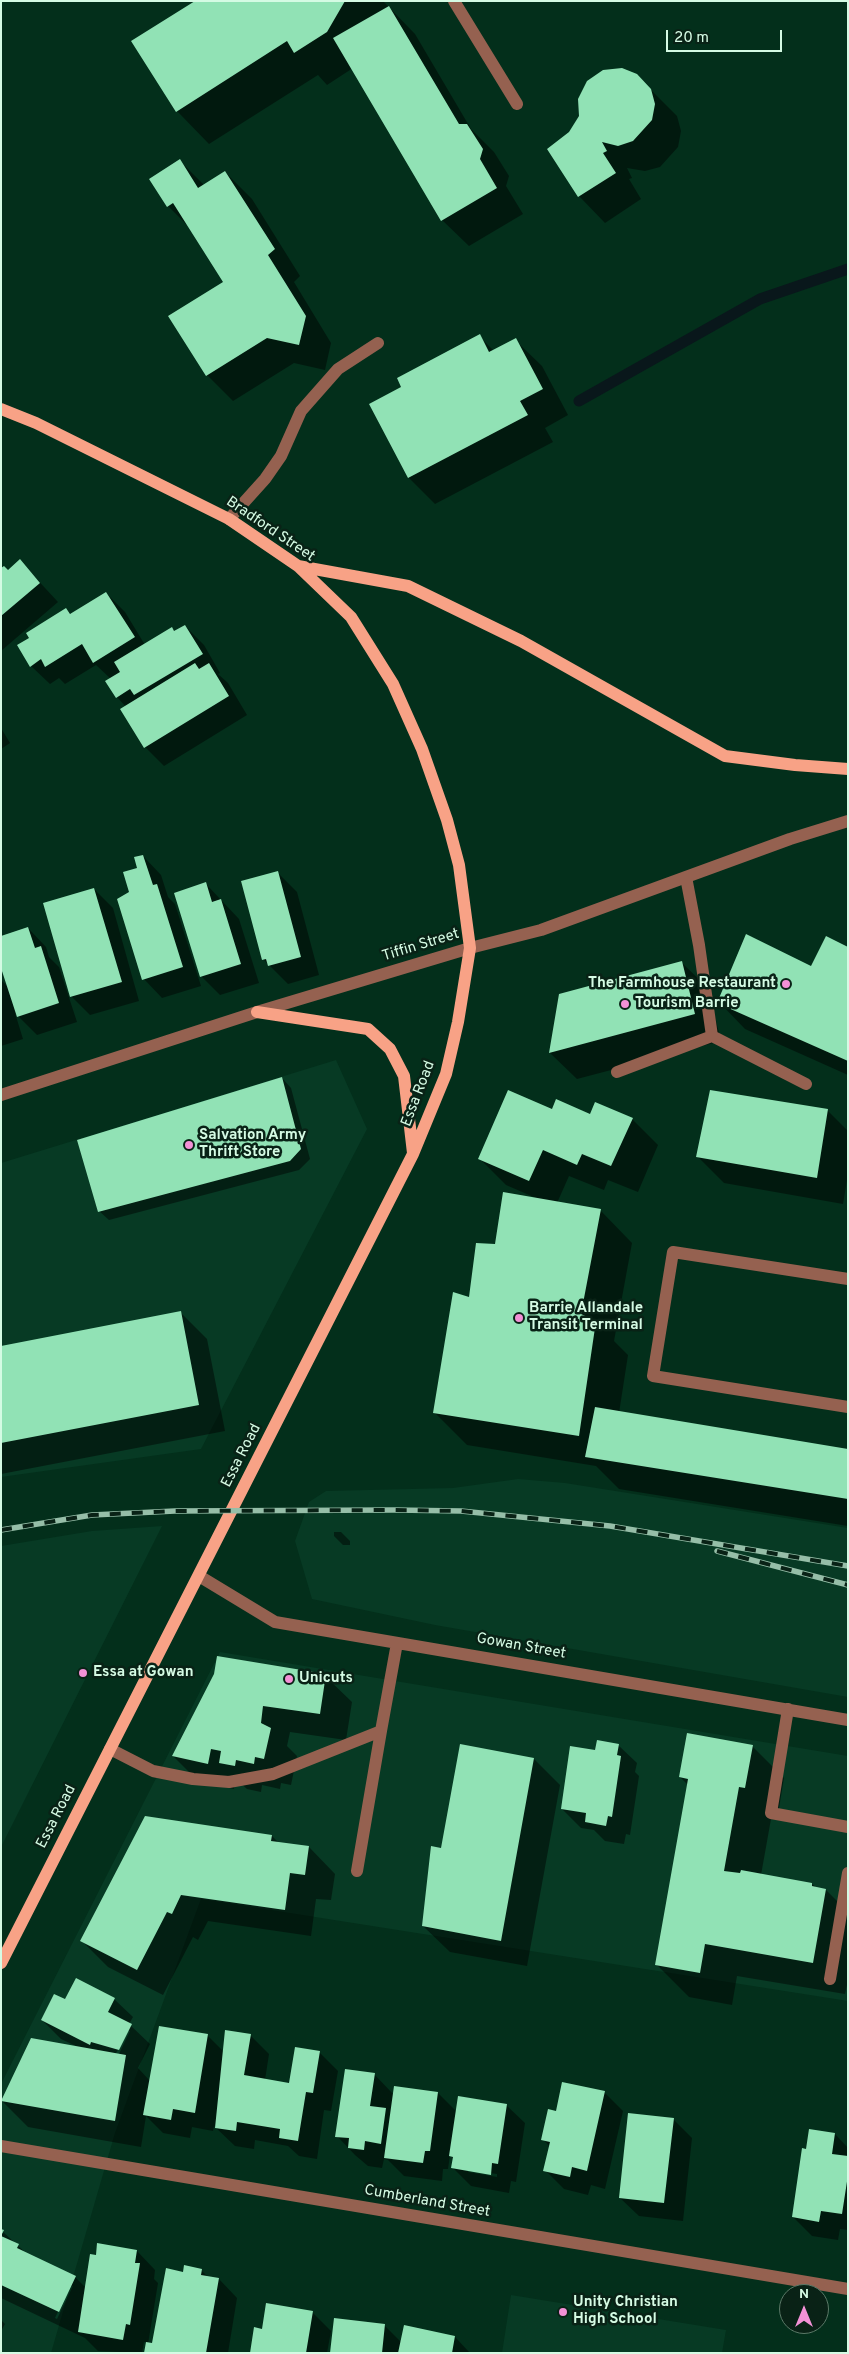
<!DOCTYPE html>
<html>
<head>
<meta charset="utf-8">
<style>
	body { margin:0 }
	#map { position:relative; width:849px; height:2354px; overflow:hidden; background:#032f1b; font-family:Overpass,sans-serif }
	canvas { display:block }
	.frame { position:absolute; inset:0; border:2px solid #d5fbe4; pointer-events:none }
	.north { position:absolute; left:779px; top:2284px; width:50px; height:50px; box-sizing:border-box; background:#092216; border:1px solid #5b7968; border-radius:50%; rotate:0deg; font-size:14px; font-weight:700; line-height:20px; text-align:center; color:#d5fbe4 }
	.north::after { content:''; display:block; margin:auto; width:18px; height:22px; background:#f391d6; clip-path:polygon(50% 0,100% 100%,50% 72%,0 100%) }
	.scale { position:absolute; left:666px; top:30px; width:116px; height:22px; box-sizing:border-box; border:2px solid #d5fbe4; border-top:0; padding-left:6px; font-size:15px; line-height:18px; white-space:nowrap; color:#d5fbe4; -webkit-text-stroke:4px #092216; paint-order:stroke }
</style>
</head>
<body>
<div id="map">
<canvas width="849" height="2354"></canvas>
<div class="frame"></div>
<div class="north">N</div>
<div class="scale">20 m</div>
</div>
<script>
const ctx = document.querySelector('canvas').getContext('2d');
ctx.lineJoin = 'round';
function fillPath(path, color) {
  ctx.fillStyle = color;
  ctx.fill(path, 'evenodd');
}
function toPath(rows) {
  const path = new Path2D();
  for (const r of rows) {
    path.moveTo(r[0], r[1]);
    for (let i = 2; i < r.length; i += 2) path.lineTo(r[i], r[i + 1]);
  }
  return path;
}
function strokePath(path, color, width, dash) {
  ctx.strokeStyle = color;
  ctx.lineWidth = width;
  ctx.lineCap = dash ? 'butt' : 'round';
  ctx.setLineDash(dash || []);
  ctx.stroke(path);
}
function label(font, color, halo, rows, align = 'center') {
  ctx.font = font + ' Overpass,sans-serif';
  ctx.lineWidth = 5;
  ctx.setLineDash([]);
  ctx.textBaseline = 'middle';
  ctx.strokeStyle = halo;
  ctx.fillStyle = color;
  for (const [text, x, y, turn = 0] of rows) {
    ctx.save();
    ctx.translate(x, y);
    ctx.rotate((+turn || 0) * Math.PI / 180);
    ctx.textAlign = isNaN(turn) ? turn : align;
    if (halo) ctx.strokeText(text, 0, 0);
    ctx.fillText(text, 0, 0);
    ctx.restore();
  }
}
fillPath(toPath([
	[336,1060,367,1129,201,1449,1,1477,1,1163],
	[518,1479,565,1483,848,1528,848,1697,435,1625,312,1599,295,1541,309,1502,326,1491,453,1488],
	[162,1526,1,1847,1,1546,92,1531],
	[220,1652,848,1756,848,2001,201,1899,115,2133,51,2353,1,2353,1,2084],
	[511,2295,726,2330,722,2353,502,2353]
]), '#073a24');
fillPath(toPath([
	[197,1,383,1,415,34,471,129,494,152,509,176,506,186,523,214,469,246,442,220,353,68,327,85,318,75,209,144,177,111],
	[636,75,677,116,681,131,678,147,660,167,645,171,627,168,632,178,629,179,641,199,605,223,579,196,570,133],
	[180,161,205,186,225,172,252,199,300,276,294,282,331,343,325,370,294,363,233,401,207,375,225,282,191,229,168,206],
	[479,336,494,351,515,340,542,366,568,415,545,428,553,442,435,504,409,478,370,405,403,387],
	[20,561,58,602,1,651,1,570,8,572],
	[106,593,125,612,145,645,172,629,175,632,185,626,204,645,220,673,218,674,228,683,247,715,164,766,145,747,122,710,126,707,117,697,107,681,111,679,96,665,65,684,59,678,50,684,31,666,31,639,66,609,72,615],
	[1,728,10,743,1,749],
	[143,856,161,875,168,897,175,904,201,986,162,998,144,979,131,893],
	[278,873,297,892,319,975,288,984,263,959],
	[206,884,239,919,259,983,220,995,201,976],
	[94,889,113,908,139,1001,90,1015,69,994],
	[28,928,46,947,49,957,59,967,77,1022,37,1035,15,1013,23,1039,1,1046,1,980,9,988],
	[848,949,848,1075,745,1029,719,1002,812,968],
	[681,962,708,988,721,1041,577,1079,550,1053,560,995],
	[282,1078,291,1088,310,1159,299,1170,109,1220,99,1211],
	[553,1111,632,1119,658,1145,638,1192,608,1180,604,1190,569,1176,557,1203,600,1210,632,1243,614,1341,628,1355,619,1413,848,1450,848,1526,619,1489,596,1466,467,1445,434,1412,470,1298,496,1245,536,1198,506,1185,480,1159],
	[828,1111,848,1131,848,1174,843,1204,724,1183,698,1157],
	[180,1312,207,1339,225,1431,1,1474,1,1347],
	[334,1532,341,1532,350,1541,350,1545,343,1545,334,1536],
	[215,1674,325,1676,352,1702,346,1740,290,1732,287,1746,297,1756,291,1785,281,1783,280,1789,262,1785,261,1792,247,1789,236,1779,234,1789,199,1782,173,1756],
	[618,1745,637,1763,635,1772,639,1776,630,1835,626,1834,624,1844,605,1841,594,1830,581,1828,562,1809,596,1751],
	[752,1746,784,1778,777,1820,771,1819,761,1875,812,1884,817,1888,826,1890,848,1912,848,1980,845,1994,737,1976,732,2005,689,1997,657,1965,688,1785,680,1777],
	[534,1759,560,1785,527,1966,450,1952,423,1926,442,1849],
	[272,1836,279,1843,309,1847,335,1874,331,1900,316,1899,311,1936,208,1921,198,1940,193,1937,163,1995,108,1967,82,1941],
	[114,1999,133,2017,129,2024,150,2044,138,2068,150,2081,208,2036,224,2052,250,2035,269,2054,265,2080,290,2084,319,2052,338,2071,331,2111,324,2110,317,2159,299,2156,288,2146,255,2140,254,2149,235,2146,214,2126,213,2131,192,2127,190,2138,163,2133,146,2116,141,2147,28,2127,2,2101,78,2047,61,2039,42,2020,66,2001],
	[128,2031,130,2031,118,2056,115,2055],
	[374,2074,394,2095,438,2093,457,2112,506,2105,525,2123,516,2182,511,2181,509,2193,471,2186,453,2168,454,2159,450,2155,448,2169,443,2169,442,2181,404,2176,388,2160,384,2159,382,2168,368,2166,355,2155,337,2136],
	[468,2170,497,2174,497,2177,468,2172],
	[604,2092,623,2111,605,2189,591,2185,588,2195,564,2189,545,2170,550,2147,543,2139,557,2113],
	[673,2119,692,2138,683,2221,639,2216,620,2198],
	[835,2134,848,2148,848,2230,840,2229,838,2240,812,2236,793,2217,807,2150],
	[1,2230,27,2254,75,2277,86,2288,137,2251,155,2270,154,2279,158,2283,148,2344,153,2344,184,2273,201,2270,208,2277,219,2279,237,2298,228,2353,145,2353,147,2342,144,2342,142,2353,98,2351,85,2338,1,2298],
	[70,2286,73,2286,57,2319,55,2318],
	[312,2312,331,2331,327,2353,251,2353,263,2330],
	[1,2320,5,2324,1,2331],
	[384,2325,402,2343,405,2327,455,2337,470,2353,331,2353]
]), '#0007');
strokePath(toPath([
	[579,401,760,299,848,269]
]), '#09171b', 11);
fillPath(toPath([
	[195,1,345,1,327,32,294,53,287,41,176,112,131,41],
	[389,6,459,124,467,124,483,149,480,159,497,188,441,221,333,38],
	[622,68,637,74,651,89,655,104,652,120,633,141,618,146,602,142,607,151,603,153,616,173,578,197,547,149,569,132,579,116,578,99,587,81,603,70],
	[180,159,198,188,225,171,275,249,268,255,306,316,299,345,267,338,206,376,168,316,223,282,173,203,167,207,149,179],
	[480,334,489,352,516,338,543,389,520,401,528,415,408,478,369,404,401,387,397,378],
	[20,559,40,583,1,616,1,568,4,566,8,570],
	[106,592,135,637,93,663,82,644,45,667,41,659,30,667,17,645,29,638,26,633,66,608,70,614],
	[185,625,203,654,134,695,130,689,116,698,105,681,120,672,114,662,172,627,174,631],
	[195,663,199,669,209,663,229,696,144,748,120,709],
	[143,855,153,885,157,884,183,967,142,980,117,899,129,892,123,872,137,868,134,857],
	[278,871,301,957,268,966,266,959,262,960,241,881],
	[206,882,212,902,221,899,241,964,200,977,174,893],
	[94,888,122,982,70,997,43,903],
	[28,927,35,948,41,946,59,1003,17,1017,1,968,1,936],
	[746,934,811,966,826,936,848,947,848,1061,717,1003],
	[682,961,695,1014,549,1053,559,994],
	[282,1077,301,1149,290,1161,98,1212,77,1140],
	[508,1090,552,1109,556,1099,590,1114,595,1102,633,1118,611,1166,582,1154,577,1165,543,1150,529,1181,478,1159],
	[710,1090,828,1109,817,1178,696,1157],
	[503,1192,601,1209,581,1314,596,1321,579,1436,433,1413,453,1292,469,1297,476,1243,495,1244],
	[181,1311,199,1405,1,1443,1,1346],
	[595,1407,848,1449,848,1499,585,1457],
	[217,1656,326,1674,320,1714,263,1706,261,1723,271,1728,264,1759,255,1757,254,1764,236,1760,235,1766,219,1763,221,1751,211,1749,208,1764,172,1756,214,1674],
	[687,1733,753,1745,745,1788,739,1787,724,1871,740,1873,741,1870,812,1883,812,1886,826,1889,813,1963,705,1944,700,1973,655,1965,688,1779,679,1777],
	[597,1740,619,1744,617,1755,621,1756,612,1817,608,1816,606,1826,585,1822,586,1813,561,1809,570,1746,595,1750],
	[460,1744,534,1758,501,1941,422,1926,431,1846,441,1848],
	[145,1816,272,1835,271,1841,309,1846,305,1875,290,1873,285,1910,181,1895,172,1914,167,1912,137,1970,80,1941],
	[76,1978,115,1998,108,2012,132,2024,119,2050,91,2042,90,2045,41,2020,54,1994,65,1999],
	[159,2026,208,2034,195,2113,173,2109,171,2120,143,2115],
	[225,2030,251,2034,244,2075,289,2083,295,2047,320,2051,313,2093,306,2092,298,2141,279,2138,280,2129,237,2122,236,2131,215,2128],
	[31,2038,126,2055,115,2121,1,2101],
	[345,2069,375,2073,370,2106,386,2108,381,2144,365,2141,364,2150,348,2148,349,2138,335,2137],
	[562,2082,605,2091,587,2171,572,2167,570,2177,543,2171,550,2142,541,2140,548,2109,556,2111],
	[394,2086,438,2092,430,2151,425,2151,423,2163,384,2158],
	[458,2096,507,2104,498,2164,492,2163,491,2175,451,2168,453,2157,449,2156],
	[628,2113,674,2118,664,2203,619,2198],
	[809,2129,835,2133,832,2154,848,2156,848,2175,842,2214,821,2211,819,2222,792,2217,802,2148,806,2149],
	[1,2229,4,2230,1,2236,19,2244,17,2248,76,2276,59,2312,1,2285],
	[97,2243,137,2250,135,2263,140,2263,130,2325,126,2324,123,2340,78,2332,90,2254,96,2255],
	[184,2265,202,2269,201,2275,219,2278,206,2353,144,2353,146,2342,152,2343,166,2268,183,2272],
	[266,2303,313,2311,306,2353,250,2353,254,2327,262,2329],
	[334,2318,385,2324,382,2353,330,2353],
	[404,2325,455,2336,452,2353,398,2353]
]), '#91e2b5');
strokePath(toPath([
	[454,1,517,104],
	[229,519,265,479,281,456,301,411,338,369,378,343],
	[712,1036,806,1084],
	[617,1072,712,1036,699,945,686,877],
	[1,1095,257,1012,470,948,541,930,790,839,848,821],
	[848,1279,673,1252,653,1376,848,1407],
	[199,1576,275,1622,848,1720],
	[788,1709,771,1813,848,1827],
	[110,1749,153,1771,193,1779,229,1782,273,1774,381,1731,397,1643],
	[357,1871,381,1731],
	[830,1979,848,1873],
	[1,2146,848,2289]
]), '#956150', 12);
strokePath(toPath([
	[1,409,36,423,229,519,298,566,351,617,393,684,422,749,447,820,459,865,470,948,458,1022,446,1074,413,1154,1,1963],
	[298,566,408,586,521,641,725,756,795,765,848,769],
	[257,1012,368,1029,390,1049,404,1076,413,1153]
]), '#f8a286', 12);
const rail = toPath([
	[1,1530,92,1515,175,1511,394,1510,461,1511,610,1526,848,1566],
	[717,1551,848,1585]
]);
strokePath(rail, '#96bea8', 5.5);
strokePath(rail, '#092216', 4, [11]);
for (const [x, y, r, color] of [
	[786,984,5,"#f391d6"],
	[625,1004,5,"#f391d6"],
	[189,1145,5,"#f391d6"],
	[519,1318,5,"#f391d6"],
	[83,1673,5,"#f391d6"],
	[289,1679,5,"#f391d6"],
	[563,2312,5,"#f391d6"]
]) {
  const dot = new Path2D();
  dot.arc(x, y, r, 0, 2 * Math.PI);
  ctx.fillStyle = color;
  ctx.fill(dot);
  strokePath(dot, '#092216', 2);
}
label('15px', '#d5fbe4', '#092216', [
	["Bradford Street",270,530,34],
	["Tiffin Street",421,946,-17],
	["Essa Road",419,1094,-69],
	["Essa Road",242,1456,-63],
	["Gowan Street",521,1647,10],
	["Essa Road",57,1817,-63],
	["Cumberland Street",427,2202,10]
]);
label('bold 15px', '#d5fbe4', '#092216', [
	["The Farmhouse Restaurant",776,984,"right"],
	["Tourism Barrie",635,1004],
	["Salvation Army",199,1136],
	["Thrift Store",199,1153],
	["Barrie Allandale",529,1309],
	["Transit Terminal",529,1326],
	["Essa at Gowan",93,1673],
	["Unicuts",299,1679],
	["Unity Christian",573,2303],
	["High School",573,2320]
], 'left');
</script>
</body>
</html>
